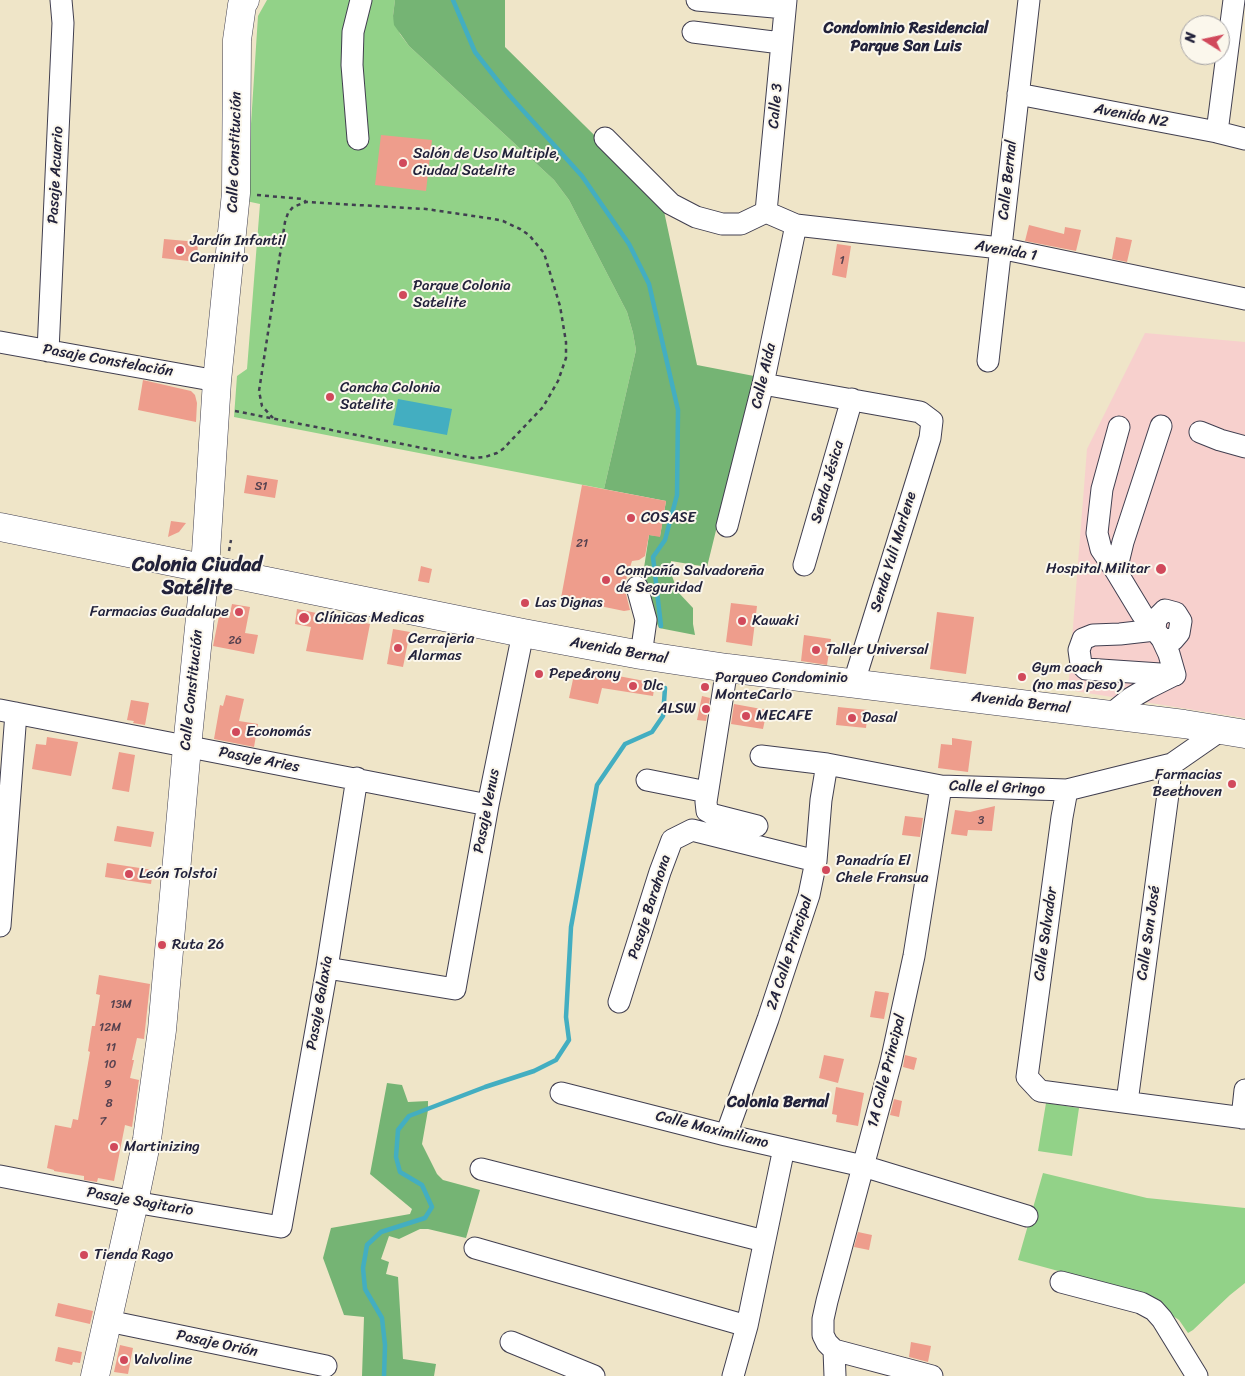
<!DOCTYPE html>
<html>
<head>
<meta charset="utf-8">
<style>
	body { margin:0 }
	#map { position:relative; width:1245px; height:1376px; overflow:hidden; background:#efe5c8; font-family:Sriracha,sans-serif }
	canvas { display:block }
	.north { position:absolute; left:1180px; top:15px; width:50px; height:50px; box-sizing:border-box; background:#fbf7ec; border:1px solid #a4a2a5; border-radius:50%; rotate:280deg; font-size:14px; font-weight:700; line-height:20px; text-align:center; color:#22223b }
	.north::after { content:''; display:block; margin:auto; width:18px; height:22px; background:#d1495b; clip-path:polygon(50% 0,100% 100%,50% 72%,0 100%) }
</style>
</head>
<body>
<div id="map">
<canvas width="1245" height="1376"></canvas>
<div class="north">N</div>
</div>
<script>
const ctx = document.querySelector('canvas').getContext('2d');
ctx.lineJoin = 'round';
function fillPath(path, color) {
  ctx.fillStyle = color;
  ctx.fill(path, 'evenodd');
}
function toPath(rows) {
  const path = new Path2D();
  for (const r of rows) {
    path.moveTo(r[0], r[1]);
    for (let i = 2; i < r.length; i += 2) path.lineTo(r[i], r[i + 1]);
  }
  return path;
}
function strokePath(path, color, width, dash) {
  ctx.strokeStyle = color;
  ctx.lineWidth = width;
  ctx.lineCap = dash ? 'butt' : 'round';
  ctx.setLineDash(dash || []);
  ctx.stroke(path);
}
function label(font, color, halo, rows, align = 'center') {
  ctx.font = font + ' Sriracha,sans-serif';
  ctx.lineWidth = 4;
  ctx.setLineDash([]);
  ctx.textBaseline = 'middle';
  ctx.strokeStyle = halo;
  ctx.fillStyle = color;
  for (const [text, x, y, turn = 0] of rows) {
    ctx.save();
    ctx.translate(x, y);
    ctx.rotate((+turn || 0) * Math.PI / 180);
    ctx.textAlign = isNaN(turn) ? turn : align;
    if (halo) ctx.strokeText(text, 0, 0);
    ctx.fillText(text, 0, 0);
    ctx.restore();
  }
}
fillPath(toPath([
	[1145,333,1245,342,1245,718,1068,690,1087,449]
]), '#f7d0cd');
fillPath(toPath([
	[267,0,395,0,393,16,400,34,409,46,554,180,569,200,627,312,633,333,636,350,604,489,234,417,237,376,247,369,260,204,246,201,258,16],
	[1046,1103,1079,1108,1072,1156,1038,1151],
	[1043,1173,1147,1198,1245,1208,1245,1283,1230,1295,1193,1330,1188,1333,1179,1320,1139,1293,1018,1260]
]), '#92d288');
fillPath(toPath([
	[395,0,505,0,505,47,662,202,697,365,754,376,707,567,671,561,672,576,678,592,693,608,693,624,695,635,659,628,651,611,642,581,649,535,660,536,666,501,604,489,636,350,633,333,627,312,569,200,554,180,409,46,394,25,393,16],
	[387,1083,402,1085,408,1102,428,1101,428,1110,422,1144,437,1174,443,1180,480,1190,466,1238,428,1229,420,1229,399,1239,389,1236,381,1259,389,1262,386,1274,398,1277,403,1359,436,1364,434,1376,362,1376,364,1317,344,1315,323,1258,331,1228,410,1214,412,1209,370,1174]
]), '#75b474');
fillPath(toPath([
	[398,399,452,409,447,435,393,425]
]), '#43aec1');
strokePath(toPath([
	[453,0,475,52,509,95,582,176,629,244,649,284,678,410,677,495,665,540,653,557,661,626],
	[384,1376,385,1345,382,1318,365,1289,363,1268,367,1245,381,1232,425,1218,432,1207,422,1185,400,1172,396,1157,398,1130,409,1116,485,1087,534,1071,556,1060,569,1040,566,1017,571,927,597,785,625,744,652,732,663,716,665,688]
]), '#43aec1', 4.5);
fillPath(toPath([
	[381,135,432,140,426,191,375,185],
	[1029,225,1064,234,1065,227,1081,230,1076,251,1025,241],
	[1116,237,1132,240,1127,262,1112,259],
	[164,239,198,242,197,262,162,258],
	[837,244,851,246,846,278,832,275],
	[143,380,191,391,195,395,197,403,196,422,138,410],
	[247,475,278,480,275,498,244,493],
	[582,485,666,501,660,537,649,535,645,556,639,560,632,561,624,586,630,610,624,611,561,598],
	[171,521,186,523,179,532,168,537],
	[421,566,432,569,429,583,418,581],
	[731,603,757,606,752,646,726,642],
	[232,604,250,607,245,633,258,635,254,654,213,646,219,616,229,618],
	[297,609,370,624,363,660,306,651,311,627,295,624],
	[937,612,974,617,966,674,930,669],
	[393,629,410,632,403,667,387,664],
	[804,635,831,639,827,665,801,661],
	[575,670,612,678,613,675,655,683,653,696,602,688,598,704,569,698],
	[226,695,244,699,239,721,258,724,254,747,214,739,220,705,223,706],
	[702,696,710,698,706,721,697,720],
	[131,700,149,703,145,725,133,723,134,721,127,720],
	[734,704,767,710,763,729,731,724],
	[838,707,868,710,866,728,836,725],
	[47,737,78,742,71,776,32,769,36,744,46,745],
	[952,738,972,741,968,772,938,768,941,744,952,745],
	[119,752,135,755,129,792,112,789],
	[995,806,992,831,968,830,967,836,951,834,955,810,970,812],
	[905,816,923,818,920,837,902,835],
	[117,826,154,832,151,847,114,841],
	[107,863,153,870,151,884,105,877],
	[99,975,150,984,144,1039,137,1038,132,1060,134,1060,130,1078,139,1080,132,1127,125,1125,114,1181,98,1178,97,1182,84,1180,84,1176,54,1171,54,1170,47,1168,55,1125,71,1128,73,1119,78,1120,90,1052,88,1051,92,1026,95,1026,100,995,96,994],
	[875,991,889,993,884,1019,870,1017],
	[824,1055,844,1059,838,1083,819,1078],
	[905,1055,917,1058,914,1070,903,1067],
	[836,1087,864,1093,858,1126,836,1122,837,1115,832,1114],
	[894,1099,902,1101,899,1117,890,1115],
	[858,1232,872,1235,869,1250,854,1247],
	[58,1303,93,1311,90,1324,55,1316],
	[911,1342,931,1346,928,1362,909,1357],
	[120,1345,133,1348,128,1374,114,1372],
	[58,1347,82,1352,80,1363,73,1362,72,1365,55,1361]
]), '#ee9d8c');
const minor = toPath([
	[697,0,785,8],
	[693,32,781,43],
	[1018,94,1217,132,1245,139],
	[1217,132,1234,0],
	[605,138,671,204,696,217,722,224,741,224,766,212],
	[358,139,352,65,353,32,361,0],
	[766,212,796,225,1000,248,1245,299],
	[766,212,786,0],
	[0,342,217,381],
	[48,351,63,23,61,0],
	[988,361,1029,0],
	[763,384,920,412,932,421,930,438,854,682],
	[1161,426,1123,542,1116,571,1142,614,1162,639,1169,654,1175,675],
	[1200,432,1220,440,1245,447],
	[727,526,763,384,796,225],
	[804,565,852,399],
	[1116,571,1101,549,1097,533,1102,489,1119,427],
	[637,587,646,620,641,655],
	[1162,639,1173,640,1179,633,1181,621,1176,613,1165,610,1156,619,1155,630,1120,634,1093,635,1083,639,1079,650,1081,664,1086,669,1175,675],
	[727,668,706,802,707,811,714,815,757,826],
	[0,710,488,805],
	[1110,715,1131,698,1148,688,1172,676],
	[761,756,827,764,941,786,1067,790,1172,764,1221,730],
	[647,780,707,792],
	[1067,790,1062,817,1027,1077,1040,1091,1245,1118],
	[0,926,16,713],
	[327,968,455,989,488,805,523,633],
	[619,1002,660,872,672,840,692,830,816,861],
	[561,1093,726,1135,863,1166,1027,1216],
	[1127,1102,1172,764],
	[1242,1118,1245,1090],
	[726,1135,768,1019,809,895,816,861,821,800,827,764],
	[481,1169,764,1241],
	[0,1176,134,1202,281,1227,327,968,357,778],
	[475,1248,747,1326],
	[1061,1282,1141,1303,1154,1310,1162,1319,1197,1376],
	[108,1321,326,1366],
	[511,1342,594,1376],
	[834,1350,835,1376],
	[733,1376,747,1326,784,1148],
	[932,1376,834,1350,827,1343,823,1335,823,1319,827,1301,891,1062,914,956,941,786]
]);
const major = toPath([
	[0,527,523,633,641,655,727,668,1184,724,1245,734],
	[95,1376,134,1202,147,1139,162,1030,187,747,205,568,217,381,236,193,237,40,242,5,245,0]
]);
strokePath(minor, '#413f50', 23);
strokePath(major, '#413f50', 29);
strokePath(toPath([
	[257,195,303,199,306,202],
	[235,411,473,458,485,457,497,453,503,449,543,407,558,381,566,358,566,342,560,306,544,253,529,235,520,229,503,221,494,219,426,209,306,202,293,207,288,213,285,222,259,391,262,406,273,418],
	[229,551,231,540]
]), '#413f50', 2.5, [4, 4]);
strokePath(minor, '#fff', 21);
strokePath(major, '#fff', 28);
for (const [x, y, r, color] of [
	[403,163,5,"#d1495b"],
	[180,250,5,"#d1495b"],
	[403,295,5,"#d1495b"],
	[330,397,5,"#d1495b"],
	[631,518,5,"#d1495b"],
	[1161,569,6,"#d1495b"],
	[606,580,5,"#d1495b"],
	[525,603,5,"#d1495b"],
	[239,612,5,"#d1495b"],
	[304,618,6,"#d1495b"],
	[742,621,5,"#d1495b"],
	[398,648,5,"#d1495b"],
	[816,650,5,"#d1495b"],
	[539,674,5,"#d1495b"],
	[1022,677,5,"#d1495b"],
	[633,686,5,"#d1495b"],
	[705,687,5,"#d1495b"],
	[706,709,5,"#d1495b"],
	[746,716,5,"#d1495b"],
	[852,718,5,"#d1495b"],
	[236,732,5,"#d1495b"],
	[1232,784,5,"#d1495b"],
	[826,870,5,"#d1495b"],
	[129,874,5,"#d1495b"],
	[162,945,5,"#d1495b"],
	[114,1147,5,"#d1495b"],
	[84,1255,5,"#d1495b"],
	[124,1360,5,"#d1495b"]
]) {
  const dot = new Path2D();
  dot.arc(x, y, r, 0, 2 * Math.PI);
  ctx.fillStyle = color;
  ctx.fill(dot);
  strokePath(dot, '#fbf7ec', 2);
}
label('12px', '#55414f', null, [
	["1",842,261],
	["S1",261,487],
	["21",582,544],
	["26",235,641],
	["3",981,821],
	["13M",121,1005],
	["12M",110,1028],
	["11",111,1048],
	["10",110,1065],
	["9",108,1085],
	["8",109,1104],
	["7",103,1122]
]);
label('15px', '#22223b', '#fbf7ec', [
	["Calle 3",776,106,-85],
	["Avenida N2",1131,116,11],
	["Calle Constitución",235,152,-88],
	["Pasaje Acuario",56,175,-87],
	["Calle Bernal",1008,180,-84],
	["Avenida 1",1006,251,10],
	["Pasaje Constelación",108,361,10],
	["Calle Aida",764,376,-77],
	["Senda Jésica",828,482,-74],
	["Senda Yuli Marlene",894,552,-73],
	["Avenida Bernal",619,651,10],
	["Calle Constitución",192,690,-84],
	["Avenida Bernal",1021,703,7],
	["Pasaje Aries",259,760,11],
	["Calle el Gringo",997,788,2],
	["Pasaje Venus",487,811,-79],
	["Pasaje Barahona",650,907,-72],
	["Calle San José",1149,933,-82],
	["Calle Salvador",1046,934,-82],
	["2A Calle Principal",790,953,-72],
	["Pasaje Galaxia",320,1003,-80],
	["1A Calle Principal",887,1071,-76],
	["Calle Maximiliano",712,1130,14],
	["Pasaje Sagitario",140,1202,10],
	["Pasaje Orión",217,1344,12]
]);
label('15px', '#22223b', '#fbf7ec', [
	["Salón de Uso Multiple,",413,154],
	["Ciudad Satelite",413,171],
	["Jardín Infantil",190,241],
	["Caminito",190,258],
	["Parque Colonia",413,286],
	["Satelite",413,303],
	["Cancha Colonia",340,388],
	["Satelite",340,405],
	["COSASE",641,518],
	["Hospital Militar",1150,569,"right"],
	["Compañía Salvadoreña",616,571],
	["de Seguridad",616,588],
	["Las Dignas",535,603],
	["Farmacias Guadalupe",229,612,"right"],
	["Clínicas Medicas",315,618],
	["Kawaki",752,621],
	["Cerrajeria",408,639],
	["Alarmas",408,656],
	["Taller Universal",826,650],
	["Gym coach",1032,668],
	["(no mas peso)",1032,685],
	["Pepe&rony",549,674],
	["Parqueo Condominio",715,678],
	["MonteCarlo",715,695],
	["Dlc",643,686],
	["ALSW",696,709,"right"],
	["MECAFE",756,716],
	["Dasal",862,718],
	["Economás",246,732],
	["Farmacias",1222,775,"right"],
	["Beethoven",1222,792,"right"],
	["Panadría El",836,861],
	["Chele Fransua",836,878],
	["León Tolstoi",139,874],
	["Ruta 26",172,945],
	["Martinizing",124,1147],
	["Tienda Rago",94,1255],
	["Valvoline",134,1360]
], 'left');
label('bold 16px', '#22223b', '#fbf7ec', [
	["Condominio Residencial",906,29],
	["Parque San Luis",906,47],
	["Colonia Bernal",778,1103]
]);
label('bold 20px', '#22223b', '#fbf7ec', [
	["Colonia Ciudad",197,566],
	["Satélite",197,589]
]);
</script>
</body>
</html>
